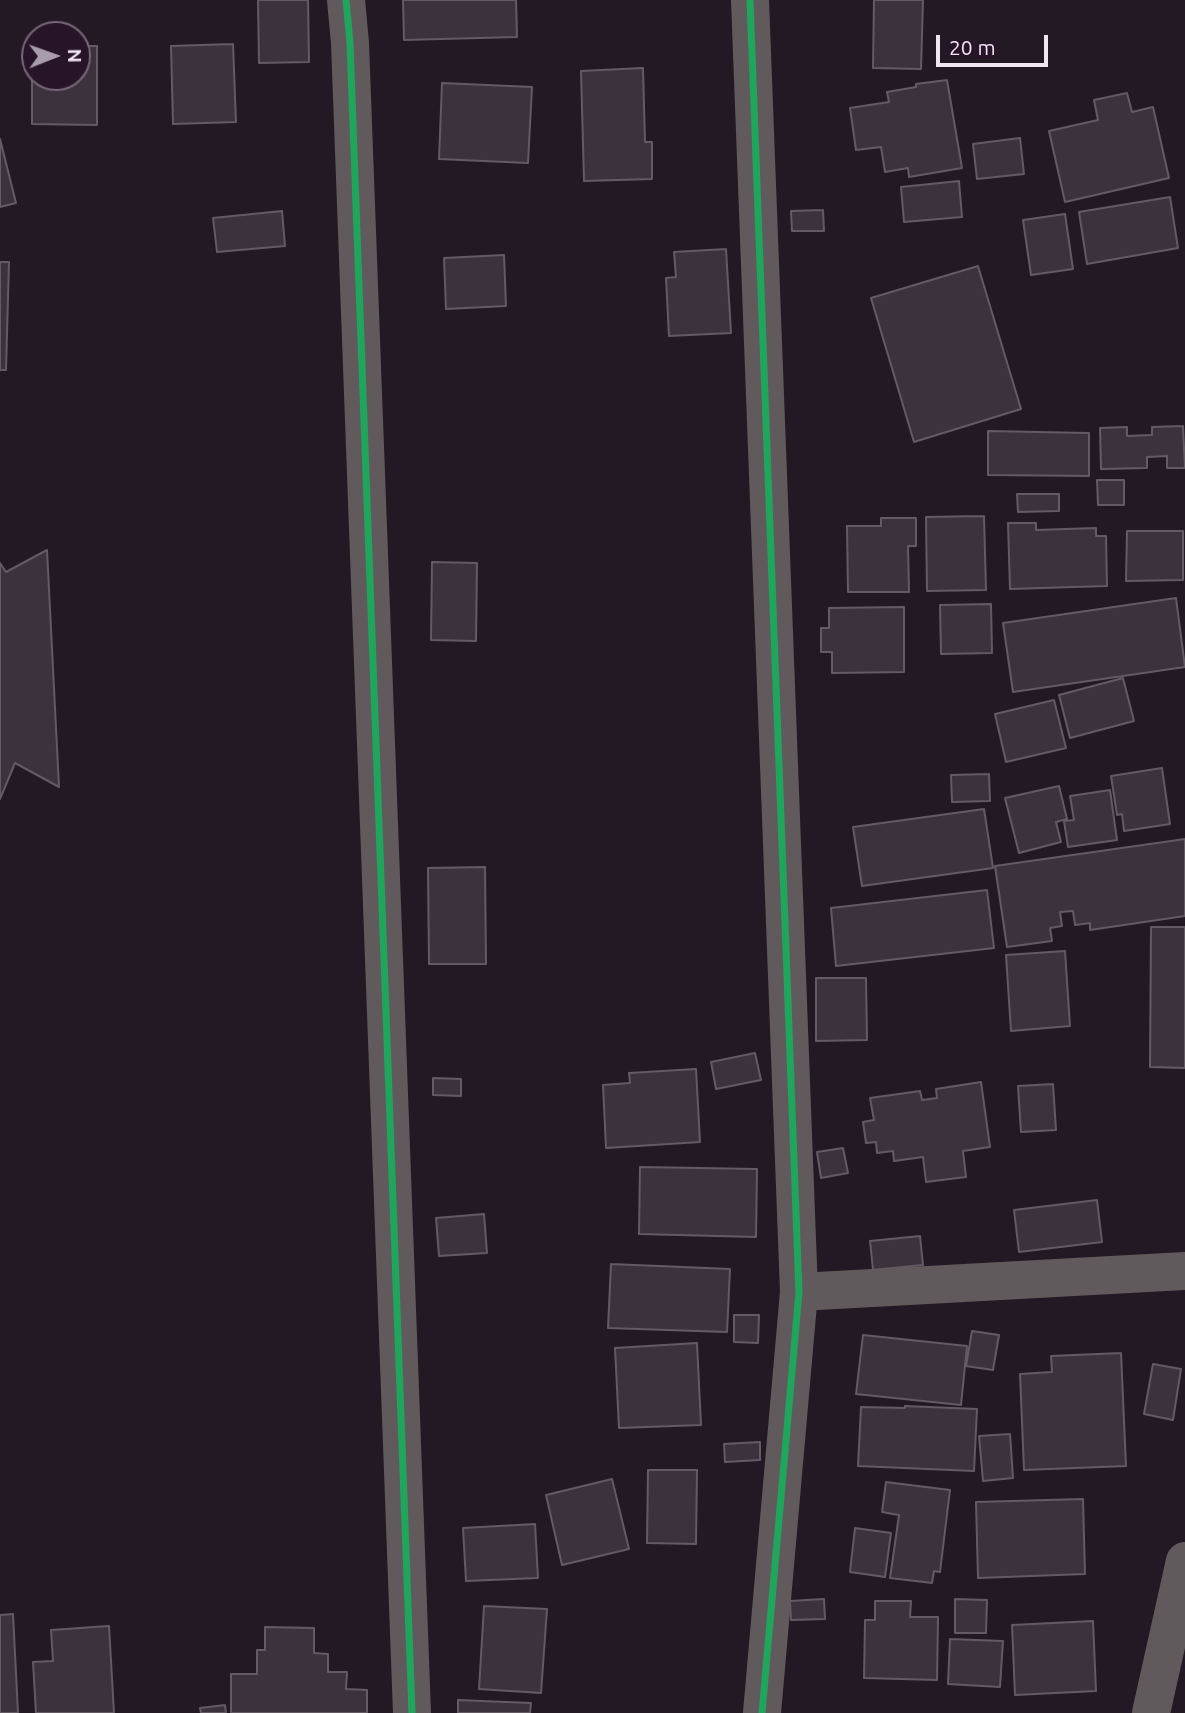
<!DOCTYPE html>
<html>
<head>
<meta charset="utf-8">
<style>
	body { margin:0 }
	#map { position:relative; width:1185px; height:1713px; overflow:hidden; background:#231924; font-family:Ubuntu,sans-serif }
	canvas { display:block }
	.north { position:absolute; left:21px; top:21px; width:70px; height:70px; box-sizing:border-box; background:#271429; border:2px solid #78677a; border-radius:50%; rotate:89deg; font-size:19px; font-weight:700; line-height:28px; text-align:center; color:#f1e4f3 }
	.north::after { content:''; display:block; margin:auto; width:24px; height:32px; background:#a99dab; clip-path:polygon(50% 0,100% 100%,50% 72%,0 100%) }
	.scale { position:absolute; left:936px; top:35px; width:112px; height:32px; box-sizing:border-box; border:4px solid #f1e4f3; border-top:0; padding-left:9px; font-size:21px; line-height:24px; white-space:nowrap; color:#f1e4f3; -webkit-text-stroke:5px #271429; paint-order:stroke }
</style>
</head>
<body>
<div id="map">
<canvas width="1185" height="1713"></canvas>
<div class="north">N</div>
<div class="scale">20 m</div>
</div>
<script>
const ctx = document.querySelector('canvas').getContext('2d');
ctx.lineJoin = 'round';
function fillPath(path, color) {
  ctx.fillStyle = color;
  ctx.fill(path, 'evenodd');
}
function toPath(rows) {
  const path = new Path2D();
  for (const r of rows) {
    path.moveTo(r[0], r[1]);
    for (let i = 2; i < r.length; i += 2) path.lineTo(r[i], r[i + 1]);
  }
  return path;
}
function strokePath(path, color, width, dash) {
  ctx.strokeStyle = color;
  ctx.lineWidth = width;
  ctx.lineCap = dash ? 'butt' : 'round';
  ctx.setLineDash(dash || []);
  ctx.stroke(path);
}
const building = toPath([
	[258,0,308,0,309,62,259,63,258,0],
	[403,0,516,0,517,37,404,40,403,0],
	[874,0,923,0,921,69,873,68,874,0],
	[233,44,236,122,173,124,171,46,233,44],
	[32,46,35,46,35,77,77,77,77,46,97,46,97,125,32,124,32,46],
	[643,68,645,142,652,142,652,179,584,181,581,71,643,68],
	[947,80,962,168,909,177,908,168,885,172,881,147,856,150,850,108,889,102,887,92,916,87,916,84,947,80],
	[442,83,532,87,528,163,439,159,442,83],
	[1127,93,1132,112,1153,107,1169,178,1065,202,1049,131,1098,120,1094,100,1127,93],
	[1020,138,1024,174,977,179,973,144,1020,138],
	[0,139,16,203,0,207,0,139],
	[959,181,962,217,904,222,901,187,959,181],
	[1170,197,1178,248,1087,264,1079,212,1170,197],
	[823,210,824,231,792,231,791,211,823,210],
	[282,211,285,246,217,252,213,218,282,211],
	[1065,214,1073,269,1031,275,1023,220,1065,214],
	[726,249,731,333,669,336,666,278,676,277,674,252,726,249],
	[504,255,506,306,446,309,444,258,504,255],
	[0,262,9,262,6,370,0,370,0,262],
	[978,266,1021,409,914,442,871,298,978,266],
	[1183,426,1185,468,1167,468,1167,456,1147,457,1147,468,1101,469,1100,428,1127,427,1127,436,1152,435,1152,427,1183,426],
	[988,431,1089,433,1089,476,988,475,988,431],
	[1097,480,1124,480,1124,505,1098,505,1097,480],
	[1017,494,1059,494,1059,511,1018,512,1017,494],
	[984,516,986,590,927,591,926,517,984,516],
	[881,518,916,518,916,546,908,546,909,592,848,592,847,526,881,526,881,518],
	[1008,523,1036,523,1036,530,1096,528,1096,536,1106,536,1107,586,1010,589,1008,523],
	[1127,531,1183,531,1183,580,1126,581,1127,531],
	[47,550,59,787,15,763,0,799,0,563,6,572,47,550],
	[432,562,477,563,476,641,431,640,432,562],
	[1176,598,1185,667,1013,692,1003,623,1176,598],
	[991,604,992,653,941,654,940,605,991,604],
	[904,607,904,672,832,673,832,652,821,652,821,628,829,628,829,608,904,607],
	[1123,678,1134,721,1070,738,1059,695,1123,678],
	[1054,700,1066,748,1006,762,995,714,1054,700],
	[1162,768,1170,824,1124,831,1122,814,1117,815,1111,776,1162,768],
	[989,774,990,801,952,802,951,775,989,774],
	[1059,786,1067,819,1056,822,1061,842,1019,853,1005,798,1059,786],
	[1110,790,1117,840,1068,847,1064,821,1074,820,1070,796,1110,790],
	[984,809,993,868,862,886,853,827,984,809],
	[1185,839,1185,916,1090,930,1090,923,1075,925,1073,911,1060,912,1062,926,1050,928,1052,941,1007,947,995,866,1185,839],
	[485,867,486,964,429,964,428,868,485,867],
	[987,890,994,948,836,966,831,908,987,890],
	[1151,927,1185,927,1185,1068,1150,1067,1151,927],
	[1065,951,1070,1026,1011,1031,1006,955,1065,951],
	[816,978,866,978,867,1040,816,1041,816,978],
	[755,1053,761,1080,716,1089,711,1062,755,1053],
	[696,1069,700,1142,606,1148,603,1085,630,1083,629,1073,696,1069],
	[433,1078,461,1079,461,1096,433,1095,433,1078],
	[981,1082,990,1147,963,1151,966,1177,926,1182,923,1157,894,1161,893,1151,877,1153,876,1142,866,1143,863,1122,874,1120,870,1098,920,1091,922,1100,937,1098,936,1089,981,1082],
	[1053,1084,1056,1130,1021,1132,1018,1086,1053,1084],
	[843,1148,848,1173,821,1178,817,1152,843,1148],
	[640,1167,757,1169,756,1237,639,1234,640,1167],
	[1097,1200,1102,1242,1019,1252,1014,1210,1097,1200],
	[484,1214,487,1253,439,1256,436,1218,484,1214],
	[920,1236,923,1265,873,1270,870,1241,920,1236],
	[611,1264,730,1269,727,1332,608,1328,611,1264],
	[734,1315,759,1315,758,1343,734,1342,734,1315],
	[972,1331,999,1335,993,1370,966,1366,972,1331],
	[863,1335,967,1346,961,1405,856,1394,863,1335],
	[697,1343,701,1425,619,1428,615,1348,697,1343],
	[1121,1353,1126,1466,1024,1470,1020,1374,1052,1372,1051,1356,1121,1353],
	[1153,1364,1181,1369,1173,1420,1144,1414,1153,1364],
	[905,1406,977,1409,974,1471,858,1466,861,1407,905,1408,905,1406],
	[1010,1434,1013,1478,983,1481,979,1436,1010,1434],
	[760,1442,760,1460,725,1462,724,1444,760,1442],
	[648,1470,697,1470,696,1544,647,1543,648,1470],
	[612,1479,629,1549,562,1565,546,1495,612,1479],
	[886,1482,950,1490,940,1572,934,1571,932,1583,890,1578,899,1515,882,1512,886,1482],
	[1083,1499,1085,1574,978,1578,976,1502,1083,1499],
	[535,1524,538,1578,466,1581,463,1528,535,1524],
	[855,1528,891,1533,885,1577,850,1572,855,1528],
	[824,1599,825,1619,791,1620,790,1601,824,1599],
	[955,1599,987,1600,986,1633,955,1633,955,1599],
	[875,1601,911,1601,910,1617,938,1617,937,1680,864,1678,865,1620,875,1620,875,1601],
	[484,1606,547,1609,541,1693,479,1689,484,1606],
	[13,1614,18,1713,0,1713,0,1615,13,1614],
	[1093,1621,1096,1691,1015,1695,1012,1625,1093,1621],
	[109,1626,114,1713,36,1713,33,1662,53,1661,51,1630,109,1626],
	[265,1627,314,1628,314,1653,328,1654,328,1672,347,1672,346,1689,367,1690,367,1713,231,1713,231,1674,257,1674,257,1650,265,1650,265,1627],
	[950,1639,1003,1641,1000,1687,948,1684,950,1639],
	[458,1700,531,1703,530,1713,458,1713,458,1700],
	[225,1705,226,1713,201,1713,200,1708,225,1705]
]);
fillPath(building, '#3c323e');
strokePath(building, '#635a64', 2);
strokePath(toPath([
	[346,0,350,43,412,1713],
	[750,0,799,1292,762,1713],
	[799,1292,1185,1271],
	[1151,1713,1185,1561]
]), '#605a5c', 38);
strokePath(toPath([
	[346,0,350,43,412,1713],
	[750,0,799,1292,762,1713]
]), '#20a55d', 7);
</script>
</body>
</html>
